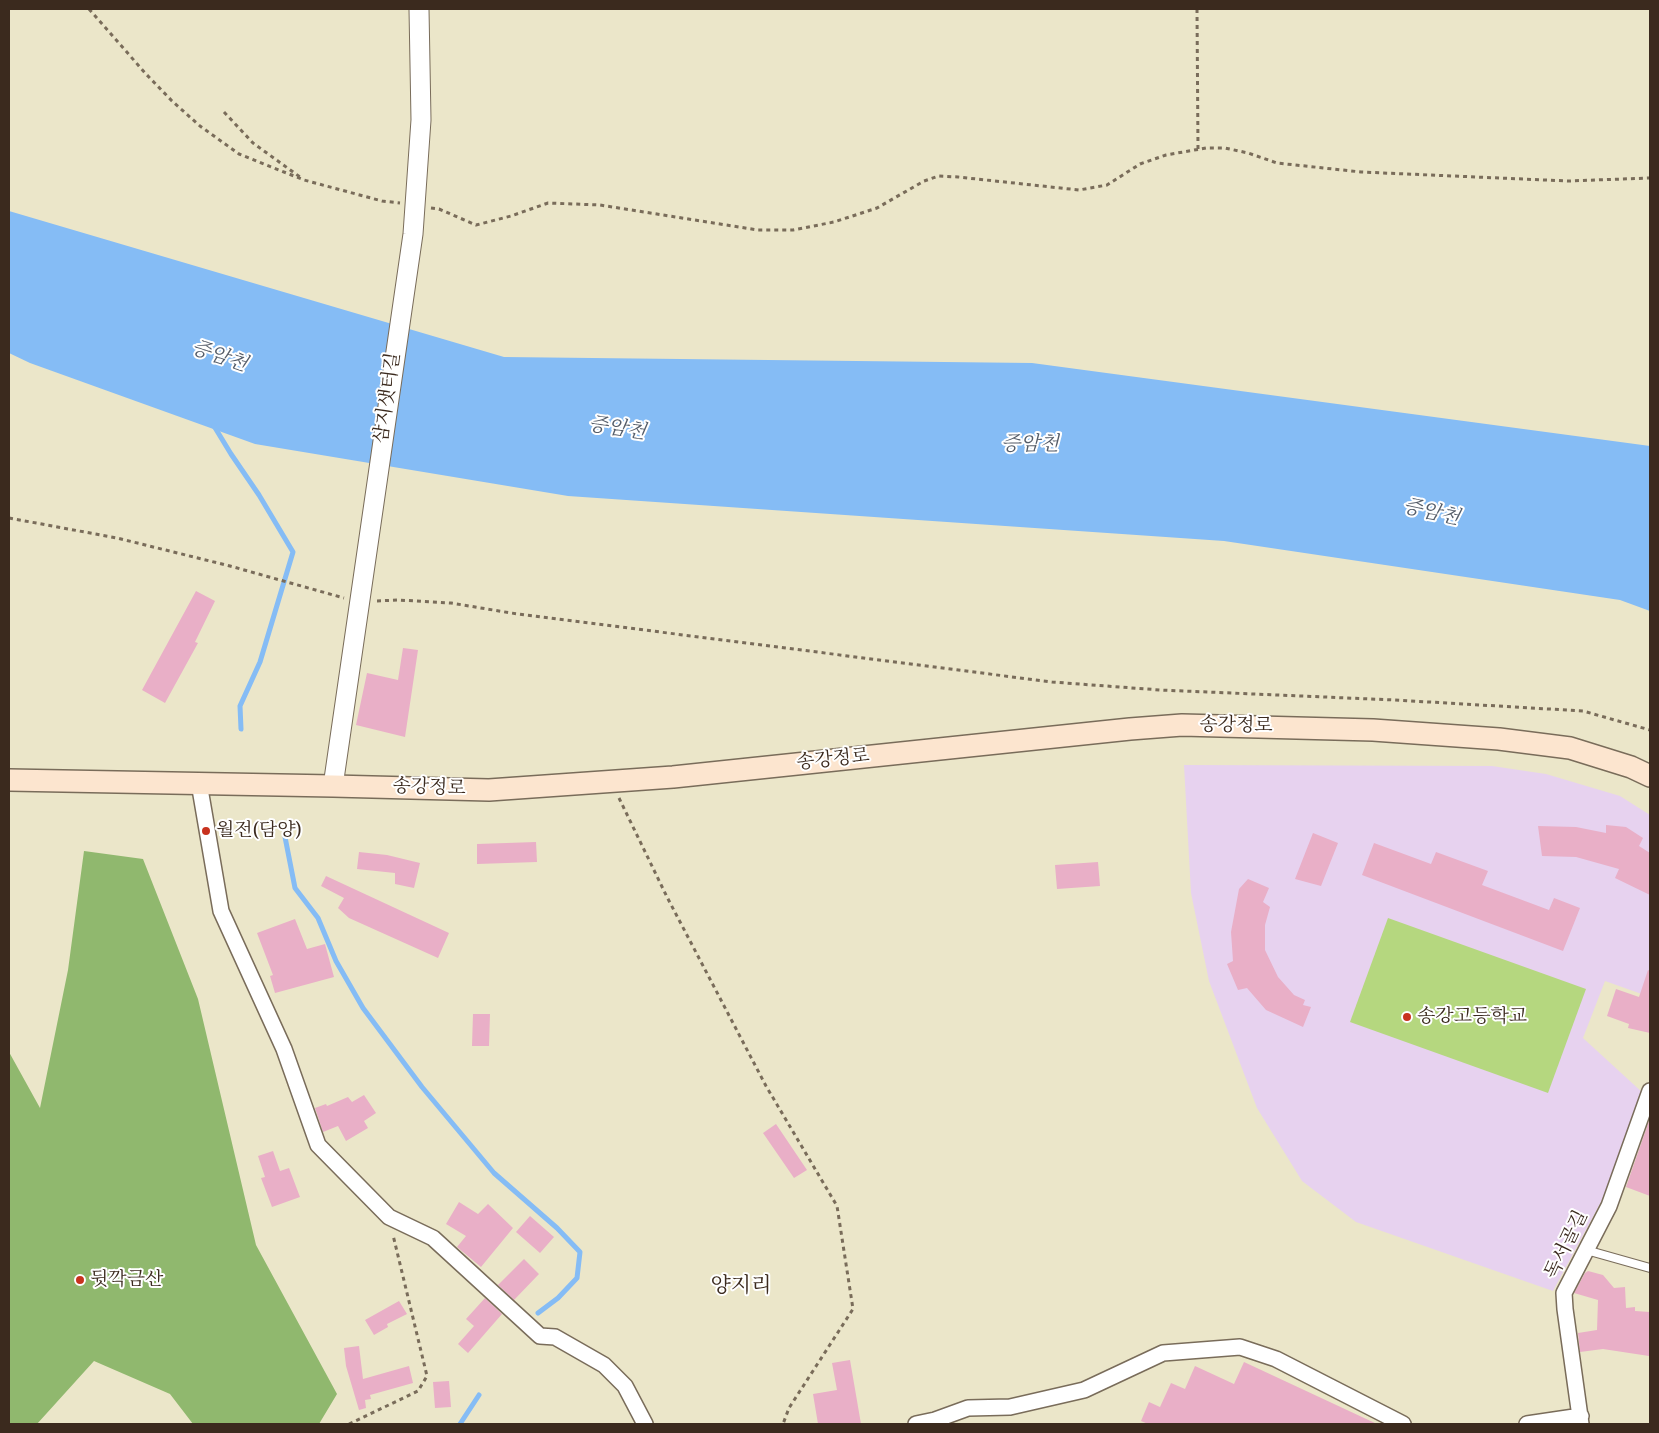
<!DOCTYPE html>
<html>
<head>
<meta charset="utf-8">
<style>
	body { margin:0 }
	#map { position:relative; width:1659px; height:1433px; overflow:hidden; background:#ebe6c9; font-family:"Gentium Book Plus",serif }
	canvas { display:block }
	.frame { position:absolute; inset:0; border:10px solid #3b2a1e; pointer-events:none }
</style>
</head>
<body>
<div id="map">
<canvas width="1659" height="1433"></canvas>
<div class="frame"></div>
</div>
<script>
const ctx = document.querySelector('canvas').getContext('2d');
ctx.lineJoin = 'round';
function fillPath(path, color) {
  ctx.fillStyle = color;
  ctx.fill(path, 'evenodd');
}
function toPath(rows) {
  const path = new Path2D();
  for (const r of rows) {
    path.moveTo(r[0], r[1]);
    for (let i = 2; i < r.length; i += 2) path.lineTo(r[i], r[i + 1]);
  }
  return path;
}
function strokePath(path, color, width, dash) {
  ctx.strokeStyle = color;
  ctx.lineWidth = width;
  ctx.lineCap = dash ? 'butt' : 'round';
  ctx.setLineDash(dash || []);
  ctx.stroke(path);
}
function label(font, color, halo, rows, align = 'center') {
  ctx.font = font + ' "Gentium Book Plus","Noto Serif KR",serif';
  ctx.lineWidth = 4;
  ctx.setLineDash([]);
  ctx.textBaseline = 'middle';
  ctx.strokeStyle = halo;
  ctx.fillStyle = color;
  for (const [text, x, y, turn = 0] of rows) {
    ctx.save();
    ctx.translate(x, y);
    ctx.rotate((+turn || 0) * Math.PI / 180);
    ctx.textAlign = isNaN(turn) ? turn : align;
    if (halo) ctx.strokeText(text, 0, 0);
    ctx.fillText(text, 0, 0);
    ctx.restore();
  }
}
fillPath(toPath([
	[1184,765,1492,766,1546,774,1620,796,1650,815,1650,997,1605,981,1583,1038,1643,1093,1602,1200,1553,1291,1356,1222,1302,1181,1257,1108,1209,981,1191,893]
]), '#e7d2ef');
fillPath(toPath([
	[1388,918,1586,989,1548,1093,1350,1022]
]), '#b5d77f');
fillPath(toPath([
	[84,851,143,859,198,999,256,1245,337,1394,319,1424,193,1424,170,1394,94,1361,37,1424,9,1424,9,1052,40,1108,68,970]
]), '#90b86e');
fillPath(toPath([
	[9,211,504,357,1032,363,1650,446,1650,611,1620,600,1224,541,568,496,255,444,30,363,9,353]
]), '#85bcf5');
strokePath(toPath([
	[214,426,231,454,259,495,293,552,260,662,240,706,241,729],
	[285,837,295,888,318,918,336,961,363,1008,422,1087,494,1173,557,1228,580,1252,577,1278,558,1298,538,1313],
	[460,1424,479,1395]
]), '#85bcf5', 5);
fillPath(toPath([
	[196,591,215,601,195,642,198,643,165,703,142,690],
	[403,648,418,650,405,737,356,725,367,673,398,680],
	[1606,825,1626,827,1643,838,1639,846,1650,853,1650,895,1615,878,1619,869,1576,857,1542,856,1538,826,1576,827,1606,833],
	[1313,833,1338,843,1321,886,1295,879],
	[536,842,537,862,477,864,477,844],
	[1374,843,1431,864,1436,852,1488,871,1482,885,1549,910,1554,898,1580,908,1563,951,1362,875],
	[359,852,387,855,420,863,414,888,395,884,395,873,357,869],
	[1098,862,1100,886,1057,889,1055,865],
	[326,876,449,933,438,958,349,918,338,908,344,898,321,886],
	[1248,879,1269,888,1263,902,1270,907,1265,925,1265,950,1278,977,1294,995,1305,1000,1303,1005,1311,1007,1303,1027,1266,1010,1247,988,1238,990,1227,964,1233,961,1231,932,1239,889],
	[295,919,307,949,325,944,334,977,275,993,270,976,273,975,257,933],
	[1648,970,1650,971,1650,1033,1628,1028,1629,1024,1607,1016,1616,989,1639,997],
	[473,1014,490,1014,489,1046,472,1046],
	[364,1095,376,1113,364,1121,368,1128,346,1141,338,1126,323,1132,315,1108,326,1104,327,1106,348,1097,352,1102],
	[1650,1118,1650,1196,1626,1187],
	[776,1124,807,1170,794,1178,763,1133],
	[273,1151,280,1171,289,1168,300,1197,272,1207,261,1178,265,1177,258,1156],
	[459,1202,478,1214,488,1204,513,1228,481,1267,457,1247,466,1236,446,1224],
	[530,1216,554,1237,540,1253,516,1232],
	[524,1259,539,1274,514,1300,498,1285],
	[1588,1271,1603,1275,1614,1288,1625,1287,1626,1308,1635,1307,1635,1311,1650,1312,1649,1356,1603,1349,1580,1352,1578,1333,1597,1330,1598,1300,1574,1293,1585,1273],
	[485,1298,502,1314,468,1353,458,1344,474,1326,466,1319],
	[399,1301,407,1314,387,1324,388,1327,374,1335,365,1320],
	[359,1346,363,1379,409,1366,413,1383,370,1395,371,1399,365,1400,366,1408,359,1410,346,1366,344,1348],
	[850,1360,861,1424,818,1424,813,1394,837,1390,832,1363],
	[1244,1362,1377,1424,1148,1424,1141,1421,1149,1402,1160,1407,1171,1383,1185,1389,1195,1366,1234,1384],
	[449,1381,451,1407,435,1408,433,1382]
]), '#e9afc7');
const service = toPath([
	[1586,1250,1650,1268]
]);
const minor = toPath([
	[199,783,221,911,284,1049,318,1145,389,1217,433,1238,540,1336,555,1337,604,1365,625,1386,645,1424],
	[916,1424,935,1420,968,1408,1010,1407,1084,1390,1163,1353,1240,1347,1276,1359,1403,1424],
	[1527,1424,1581,1416],
	[1581,1424,1565,1309,1564,1293,1609,1206,1650,1091]
]);
const tertiary = toPath([
	[333,786,413,234,421,120,419,9]
]);
const secondary = toPath([
	[9,780,333,786,489,790,673,777,1130,729,1182,725,1373,730,1499,739,1570,748,1631,767,1650,776]
]);
strokePath(service, '#796c5a', 10);
strokePath(minor, '#796c5a', 18);
strokePath(tertiary, '#796c5a', 21);
strokePath(secondary, '#796c5a', 24);
strokePath(toPath([
	[89,9,146,74,172,101,200,126,239,154,304,180,382,201,400,203],
	[1197,9,1198,149],
	[224,112,253,143,300,177],
	[431,208,439,209,476,225,511,216,548,203,600,205,758,230,793,230,834,222,877,208,924,181,939,176,958,177,1079,190,1107,185,1140,164,1166,155,1206,148,1225,148,1248,153,1277,163,1361,172,1568,181,1650,178],
	[9,518,117,538,230,566,344,598],
	[377,601,398,600,451,603,511,613,1052,682,1160,690,1395,700,1583,711,1650,730],
	[619,798,667,897,766,1086,837,1206,853,1309,789,1408,783,1424],
	[349,1424,418,1391,427,1376,393,1235]
]), '#796c5a', 3, [4, 4]);
strokePath(service, '#fff', 8);
strokePath(minor, '#fff', 15);
strokePath(tertiary, '#fff', 19);
strokePath(secondary, '#fce5cf', 21);
for (const [x, y, r, color] of [
	[206,831,5,"#c8321e"],
	[1407,1017,5,"#c8321e"],
	[80,1280,5,"#c8321e"]
]) {
  const dot = new Path2D();
  dot.arc(x, y, r, 0, 2 * Math.PI);
  ctx.fillStyle = color;
  ctx.fill(dot);
  strokePath(dot, '#fff', 2);
}
label('19px', '#3b2a1e', '#fff', [
	["삼지샛터길",388,398,-82],
	["송강정로",1236,726,1],
	["송강정로",833,760,-6],
	["송강정로",429,788,2],
	["독서골길",1567,1245,-64]
]);
label('19px', '#3b2a1e', '#fff', [
	["월전(담양)",216,831],
	["송강고등학교",1417,1017],
	["뒷깍금산",90,1280]
], 'left');
label('italic 20px', '#555d69', '#fff', [
	["증암천",219,357,19],
	["증암천",617,429,9],
	["증암천",1030,445],
	["증암천",1431,513,13]
]);
label('21px', '#3b2a1e', '#fff', [
	["양지리",741,1287]
]);
</script>
</body>
</html>
